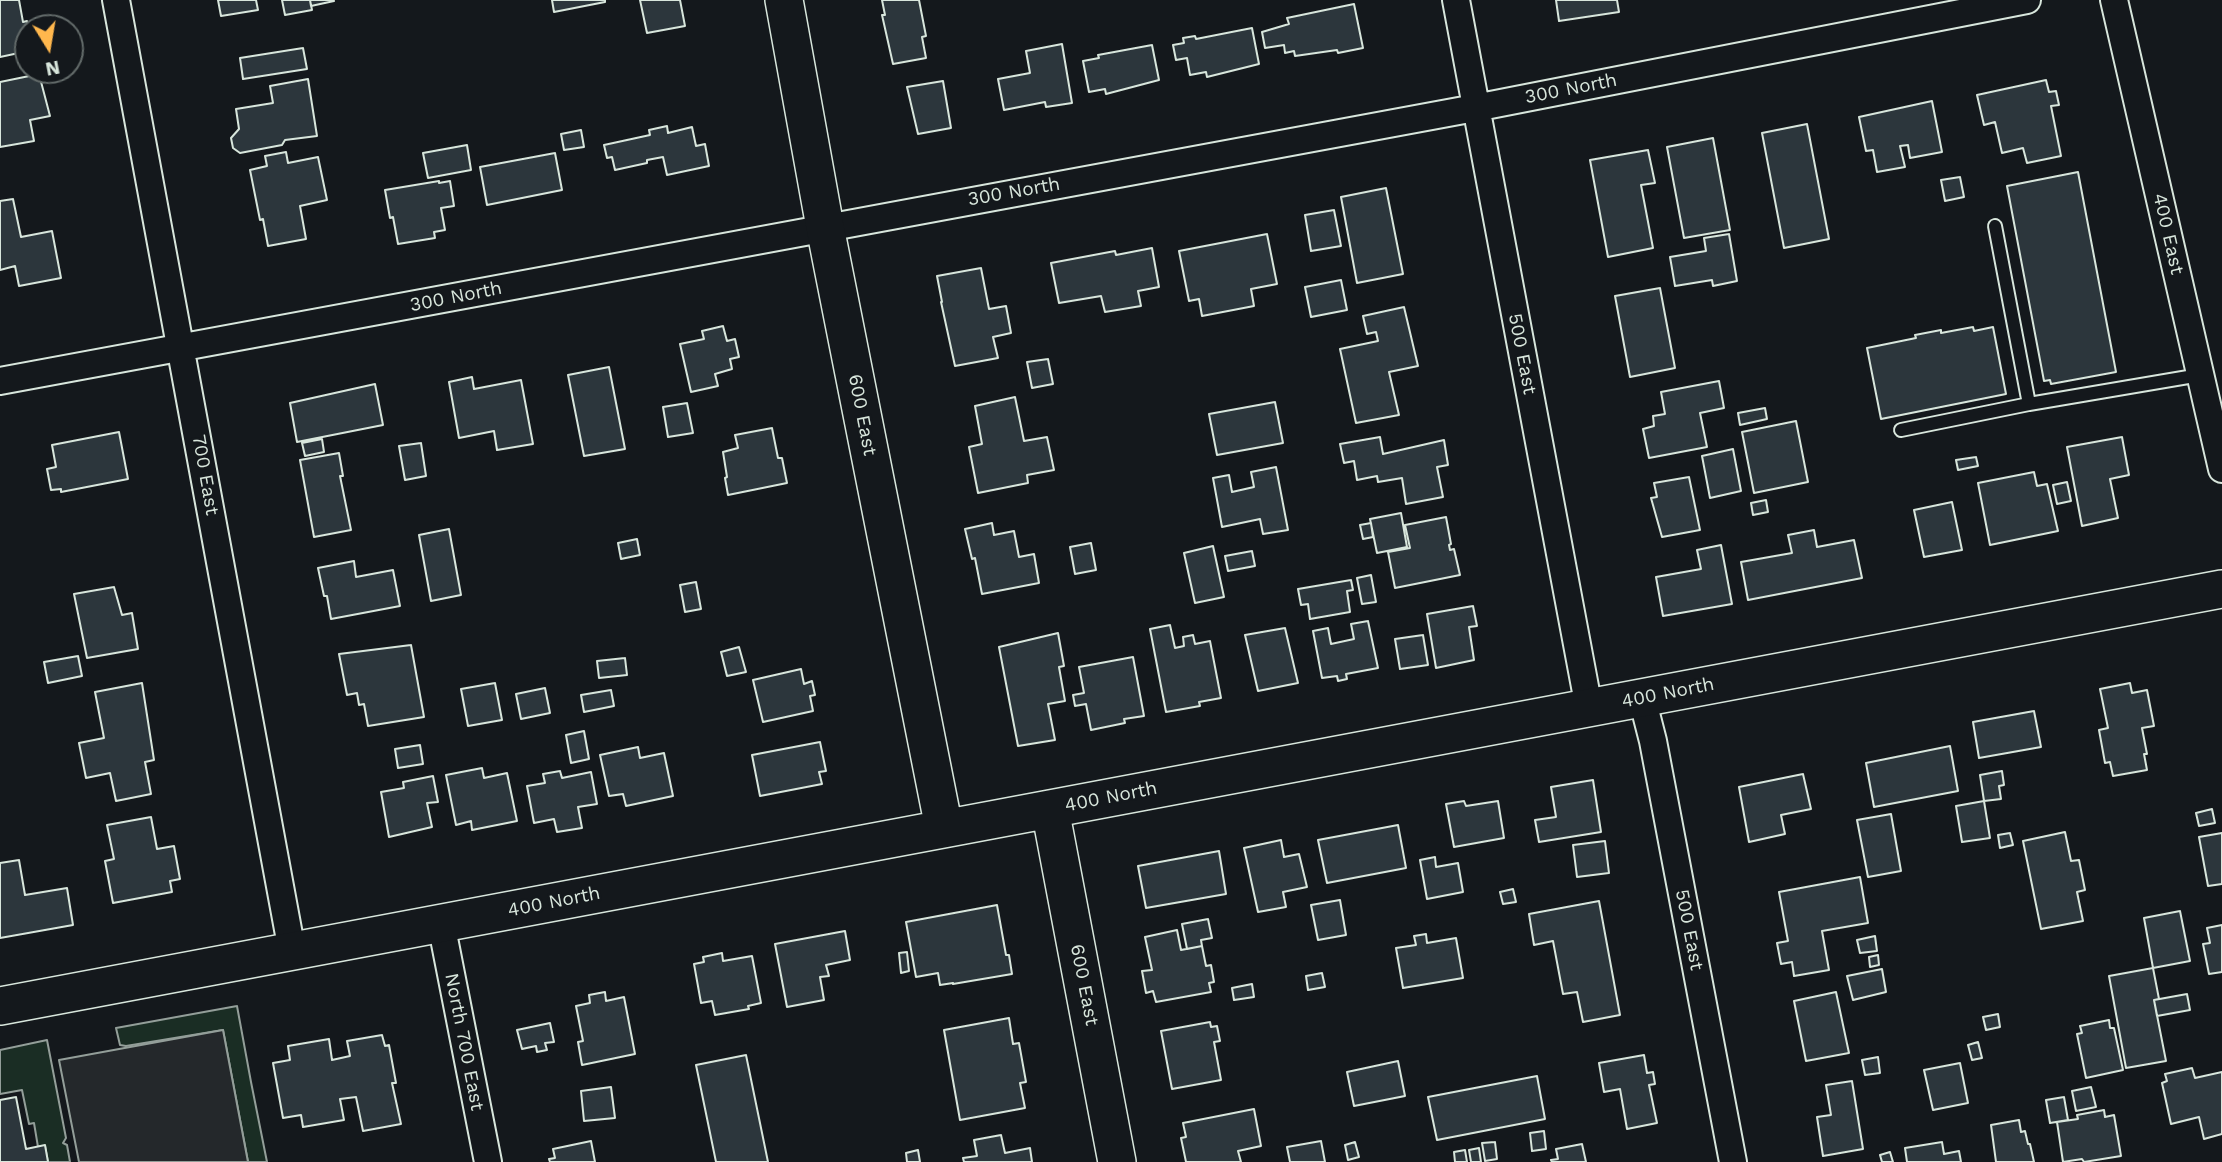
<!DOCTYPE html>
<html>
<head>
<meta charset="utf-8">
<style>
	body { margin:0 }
	#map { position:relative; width:2222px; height:1162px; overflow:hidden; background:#14181c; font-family:"Work Sans",sans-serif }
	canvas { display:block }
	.north { position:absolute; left:14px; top:14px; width:70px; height:70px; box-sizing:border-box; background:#14181c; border:2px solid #626a69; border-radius:50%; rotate:169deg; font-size:19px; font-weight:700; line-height:28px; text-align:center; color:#d8e6dc }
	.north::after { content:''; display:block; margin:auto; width:24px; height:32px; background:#ffb74d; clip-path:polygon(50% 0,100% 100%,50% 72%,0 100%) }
</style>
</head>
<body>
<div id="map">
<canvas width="2222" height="1162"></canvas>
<div class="north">N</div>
</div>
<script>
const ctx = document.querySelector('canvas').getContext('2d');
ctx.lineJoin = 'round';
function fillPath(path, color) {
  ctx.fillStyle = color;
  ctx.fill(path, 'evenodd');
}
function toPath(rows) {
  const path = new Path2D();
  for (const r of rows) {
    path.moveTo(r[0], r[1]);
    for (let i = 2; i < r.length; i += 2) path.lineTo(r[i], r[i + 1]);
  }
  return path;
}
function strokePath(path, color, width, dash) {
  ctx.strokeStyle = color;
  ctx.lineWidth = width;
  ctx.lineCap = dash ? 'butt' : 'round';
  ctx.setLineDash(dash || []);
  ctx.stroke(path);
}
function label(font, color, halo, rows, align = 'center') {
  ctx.font = font + ' "Work Sans",sans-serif';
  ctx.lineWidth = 5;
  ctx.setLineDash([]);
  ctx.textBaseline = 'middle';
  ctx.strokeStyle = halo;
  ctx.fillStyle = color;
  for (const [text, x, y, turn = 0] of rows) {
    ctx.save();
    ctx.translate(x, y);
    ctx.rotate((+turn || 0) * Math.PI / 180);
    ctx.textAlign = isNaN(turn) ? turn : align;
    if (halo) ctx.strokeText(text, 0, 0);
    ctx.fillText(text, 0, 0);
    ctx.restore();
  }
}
const green = toPath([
	[237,1006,251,1082,267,1162,248,1162,223,1030,126,1046,120,1045,116,1028,237,1006],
	[47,1040,66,1138,63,1143,67,1145,70,1162,48,1162,45,1146,38,1147,34,1123,29,1124,22,1090,0,1094,0,1050,47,1040]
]);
fillPath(green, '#1a2d24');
strokePath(green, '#939e99', 2);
const parking = toPath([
	[223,1030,248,1162,79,1162,59,1060,223,1030]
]);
fillPath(parking, '#24282b');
strokePath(parking, '#939e99', 2);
const building = toPath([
	[0,0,19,0,23,22,27,21,29,28,28,51,0,57,0,0],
	[218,0,256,0,258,10,221,16,218,0],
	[282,0,310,0,312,10,285,15,282,0],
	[310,0,333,0,334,1,311,6,310,0],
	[552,0,605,0,605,2,554,12,552,0],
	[640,0,680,0,685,26,647,33,640,0],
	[882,0,919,0,926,36,922,37,926,58,893,64,882,15,885,15,882,0],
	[1556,0,1617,0,1619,12,1559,21,1556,0],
	[1354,4,1363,48,1338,53,1337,50,1295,56,1294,51,1285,53,1284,45,1265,48,1262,32,1289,24,1287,18,1354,4],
	[1252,28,1259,64,1207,77,1206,72,1190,75,1187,58,1176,60,1173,45,1184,43,1183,38,1195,36,1196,39,1252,28],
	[1062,44,1072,103,1046,107,1045,102,1004,110,998,79,1030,73,1026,51,1062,44],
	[1152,45,1159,80,1106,94,1105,89,1089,92,1083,61,1099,58,1098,55,1152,45],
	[303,48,307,69,243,79,240,58,303,48],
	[39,74,50,116,30,120,34,141,0,147,0,82,39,74],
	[308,79,317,136,285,140,282,145,240,153,233,148,231,138,239,129,236,109,273,103,270,86,308,79],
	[2046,80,2049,92,2056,91,2059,105,2051,106,2061,156,2027,163,2023,148,2002,153,1995,122,1984,125,1977,95,2046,80],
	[943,81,951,128,918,134,907,87,943,81],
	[1932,101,1942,152,1910,158,1908,145,1900,146,1905,167,1877,172,1873,150,1866,151,1859,117,1932,101],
	[1807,124,1829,239,1784,248,1762,133,1807,124],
	[667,126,668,133,692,127,696,146,705,144,709,166,667,175,663,157,647,160,647,163,615,170,612,157,607,158,604,145,650,135,649,130,667,126],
	[581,130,584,147,564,150,561,134,581,130],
	[1713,138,1730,230,1684,238,1667,147,1713,138],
	[467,145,471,170,428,178,423,153,467,145],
	[1648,150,1655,183,1641,185,1653,248,1608,257,1590,160,1648,150],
	[286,152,288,163,318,157,327,200,300,206,306,239,268,246,263,219,260,220,250,170,267,166,265,156,286,152],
	[555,153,562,190,487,205,480,167,555,153],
	[2078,172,2116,372,2051,384,2050,380,2044,381,2007,186,2078,172],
	[1960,177,1964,197,1945,201,1941,180,1960,177],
	[439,181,439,183,450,181,454,206,441,208,445,230,434,232,435,238,398,244,393,217,390,218,385,190,439,181],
	[1386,188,1403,274,1357,283,1341,197,1386,188],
	[13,199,21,237,52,231,61,278,19,286,15,266,0,270,0,201,13,199],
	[1334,210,1341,246,1311,251,1305,215,1334,210],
	[1267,234,1277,284,1251,289,1254,306,1202,316,1199,299,1189,301,1179,251,1267,234],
	[1729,234,1737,281,1713,286,1712,280,1675,286,1670,257,1706,251,1704,238,1729,234],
	[1152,248,1159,287,1138,291,1141,306,1105,312,1101,296,1059,303,1051,263,1115,251,1116,255,1152,248],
	[981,268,989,309,1006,306,1011,333,993,337,998,358,955,366,941,302,942,302,937,276,981,268],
	[1341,280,1347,310,1311,317,1305,287,1341,280],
	[1660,288,1675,368,1630,377,1615,296,1660,288],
	[1404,307,1418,366,1389,372,1399,415,1356,423,1340,349,1378,341,1376,332,1367,334,1363,316,1404,307],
	[723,326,727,341,735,339,739,357,730,359,732,369,715,374,718,386,691,392,680,344,704,339,702,331,723,326],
	[1973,327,1974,331,1993,327,2006,394,1881,419,1867,348,1916,338,1915,335,1941,330,1941,333,1973,327],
	[1048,359,1053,384,1032,388,1027,362,1048,359],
	[609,367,625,449,584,456,568,375,609,367],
	[472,377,474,389,521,380,533,444,497,450,494,431,459,438,449,382,472,377],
	[1719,381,1724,408,1700,413,1707,447,1649,458,1643,429,1654,426,1653,416,1665,414,1661,392,1719,381],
	[375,384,383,425,297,442,290,403,375,384],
	[1015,397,1024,441,1047,437,1054,470,1027,475,1028,483,978,493,969,447,982,444,975,406,1015,397],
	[1275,402,1283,443,1217,455,1209,414,1275,402],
	[687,403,693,433,668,437,663,407,687,403],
	[1765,408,1767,419,1740,425,1738,413,1765,408],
	[1796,421,1808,482,1754,493,1742,432,1796,421],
	[772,428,778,458,782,458,787,483,728,495,725,478,727,477,723,452,738,448,735,435,772,428],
	[119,432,128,479,61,492,61,489,51,490,47,469,56,467,52,445,119,432],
	[1380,437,1383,454,1444,440,1448,465,1437,467,1443,497,1406,504,1402,478,1378,482,1377,476,1357,480,1354,461,1344,463,1340,444,1380,437],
	[2122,437,2129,475,2110,479,2118,518,2082,526,2067,447,2122,437],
	[322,439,324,452,305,456,302,443,322,439],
	[421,443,426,476,405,480,399,446,421,443],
	[1733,449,1741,491,1710,498,1702,456,1733,449],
	[339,453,343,476,340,476,351,530,314,537,300,460,339,453],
	[1976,457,1978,466,1958,470,1956,460,1976,457],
	[1276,467,1288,530,1263,534,1260,519,1222,527,1213,478,1229,475,1232,492,1254,487,1251,472,1276,467],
	[2034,472,2037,486,2047,484,2058,531,1990,545,1978,483,2034,472],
	[1689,477,1700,530,1662,537,1651,498,1657,497,1654,483,1689,477],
	[2067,482,2071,501,2057,504,2053,485,2067,482],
	[1766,500,1768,512,1753,515,1751,503,1766,500],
	[1952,502,1962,550,1924,557,1914,510,1952,502],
	[1401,513,1407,547,1377,553,1370,519,1401,513],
	[1446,517,1451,544,1449,545,1450,550,1454,549,1460,575,1395,588,1388,552,1410,548,1405,525,1446,517],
	[992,523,994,535,1014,531,1019,557,1034,554,1039,583,982,594,975,558,972,559,965,529,992,523],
	[1371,523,1373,537,1363,539,1360,525,1371,523],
	[449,529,461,595,431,601,419,535,449,529],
	[1814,530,1817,547,1854,540,1862,578,1748,600,1741,562,1792,553,1788,535,1814,530],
	[637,539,640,555,621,559,618,543,637,539],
	[1091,543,1096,570,1075,574,1070,547,1091,543],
	[1721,545,1732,604,1663,616,1656,577,1701,569,1697,550,1721,545],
	[1213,546,1224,597,1195,603,1184,553,1213,546],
	[1252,551,1255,566,1228,571,1225,556,1252,551],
	[354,561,356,577,393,570,400,606,331,619,327,596,324,596,318,568,354,561],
	[1371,575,1376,602,1362,604,1357,578,1371,575],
	[1351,580,1353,590,1347,591,1350,612,1310,619,1308,604,1301,605,1298,589,1351,580],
	[696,582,701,609,685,612,680,585,696,582],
	[114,587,122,615,132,613,138,649,87,658,74,594,114,587],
	[1473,606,1477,626,1469,627,1474,660,1436,668,1427,614,1473,606],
	[1368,621,1378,668,1346,674,1347,679,1338,681,1337,676,1322,678,1313,631,1328,628,1331,644,1354,639,1351,624,1368,621],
	[1170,625,1175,648,1184,646,1183,637,1193,635,1195,644,1210,641,1221,698,1199,702,1200,706,1166,712,1150,629,1170,625],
	[1285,628,1298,683,1258,691,1245,635,1285,628],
	[1058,633,1064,666,1059,667,1065,701,1048,704,1055,740,1018,746,999,647,1058,633],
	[1423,635,1428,665,1400,669,1395,639,1423,635],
	[411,645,424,717,368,726,364,704,359,705,357,693,347,695,339,654,411,645],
	[739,647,746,672,727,676,721,652,739,647],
	[78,656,82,676,48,683,44,662,78,656],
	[1133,657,1144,716,1124,719,1125,723,1091,730,1086,704,1075,706,1073,695,1084,693,1079,667,1133,657],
	[625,658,627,675,599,678,597,661,625,658],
	[801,669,804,684,812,681,815,695,810,696,813,711,763,722,753,680,801,669],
	[142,683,154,760,145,762,151,794,116,801,110,773,86,778,79,743,104,738,95,692,142,683],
	[495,683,502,720,468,726,461,689,495,683],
	[2130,683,2132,693,2147,690,2154,726,2142,728,2147,754,2144,754,2147,770,2113,776,2110,762,2105,763,2099,730,2108,728,2100,689,2130,683],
	[545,688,550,713,521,719,516,694,545,688],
	[611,690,614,706,584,712,581,695,611,690],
	[2034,711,2041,747,1979,758,1973,722,2034,711],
	[584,731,589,759,571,763,566,735,584,731],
	[820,742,826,771,819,772,822,784,760,796,752,755,820,742],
	[420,745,423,764,398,768,395,749,420,745],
	[1950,746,1958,791,1874,807,1866,763,1950,746],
	[638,747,640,758,664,753,673,796,626,806,623,794,609,796,600,755,638,747],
	[482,768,484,778,507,773,517,821,472,830,471,821,456,825,446,775,482,768],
	[560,771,562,778,591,772,597,804,578,807,582,828,557,832,554,819,534,823,527,786,545,783,543,774,560,771],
	[2002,771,2004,785,1999,786,2001,799,1984,801,1980,775,2002,771],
	[1803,774,1811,809,1781,815,1785,834,1749,842,1739,787,1803,774],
	[433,776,438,802,427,803,432,827,389,837,381,792,404,788,403,782,433,776],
	[1593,780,1601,832,1539,842,1535,820,1556,817,1551,787,1593,780],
	[1464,801,1466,806,1498,801,1504,838,1454,847,1446,804,1464,801],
	[1984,801,1990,838,1962,842,1956,806,1984,801],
	[2212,809,2215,823,2199,826,2196,813,2212,809],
	[1891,814,1901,871,1868,877,1857,820,1891,814],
	[151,817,157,849,174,846,180,879,170,881,172,892,113,903,105,861,114,859,107,825,151,817],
	[1398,825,1406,868,1327,883,1318,840,1398,825],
	[2065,832,2071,861,2079,860,2085,890,2077,892,2083,921,2041,929,2023,841,2065,832],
	[2010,833,2013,845,2000,848,1998,835,2010,833],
	[2222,833,2222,884,2208,886,2199,837,2222,833],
	[1281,840,1284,857,1299,854,1307,887,1283,892,1286,907,1258,912,1244,848,1281,840],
	[1605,841,1609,873,1577,877,1573,845,1605,841],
	[1219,851,1226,894,1146,908,1138,866,1219,851],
	[1435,857,1436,867,1458,863,1463,892,1427,899,1420,860,1435,857],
	[19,860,25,895,67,888,73,925,0,938,0,863,19,860],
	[1860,877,1868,923,1822,931,1829,970,1794,976,1792,962,1781,964,1777,943,1788,941,1779,892,1860,877],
	[1513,889,1516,902,1503,904,1500,892,1513,889],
	[1340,900,1346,935,1318,940,1311,905,1340,900],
	[1599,901,1620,1015,1583,1022,1577,992,1563,994,1553,941,1534,945,1529,914,1599,901],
	[997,905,1006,955,1009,955,1012,974,953,984,953,983,940,985,938,973,916,977,906,922,997,905],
	[2180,911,2190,961,2153,968,2144,918,2180,911],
	[1208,919,1212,938,1201,940,1202,946,1187,949,1182,924,1208,919],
	[2222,925,2222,972,2209,974,2203,944,2210,943,2207,928,2222,925],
	[1177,930,1181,950,1202,946,1206,966,1211,965,1214,982,1209,983,1211,992,1156,1002,1153,991,1146,993,1142,971,1152,970,1145,937,1177,930],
	[845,931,850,960,826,965,829,976,820,977,824,1000,787,1007,775,944,845,931],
	[1426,934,1427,943,1456,938,1463,978,1403,988,1396,948,1416,945,1414,936,1426,934],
	[1875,936,1877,951,1860,953,1857,940,1875,936],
	[907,952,909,971,901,973,899,953,907,952],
	[722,953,723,961,752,956,761,1003,748,1006,749,1009,715,1015,712,1001,701,1003,694,964,704,962,703,957,722,953],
	[1878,955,1879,965,1870,967,1869,957,1878,955],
	[2153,968,2159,999,2154,1000,2166,1061,2126,1068,2109,976,2153,968],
	[1882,969,1886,992,1853,1000,1847,976,1882,969],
	[1322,973,1325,987,1308,990,1306,976,1322,973],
	[1252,984,1254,997,1234,1000,1232,988,1252,984],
	[605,992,606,1001,624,997,635,1054,582,1065,578,1042,583,1041,576,1006,590,1003,589,995,605,992],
	[1836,992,1849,1053,1806,1061,1794,1001,1836,992],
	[2187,994,2190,1010,2157,1016,2154,1000,2187,994],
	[1998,1014,2000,1027,1986,1030,1983,1017,1998,1014],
	[1009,1018,1013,1044,1019,1043,1026,1082,1020,1083,1025,1108,960,1120,944,1030,1009,1018],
	[2109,1020,2110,1028,2114,1028,2123,1070,2086,1078,2077,1034,2082,1033,2080,1026,2109,1020],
	[1210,1022,1211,1027,1217,1026,1220,1041,1214,1042,1221,1080,1172,1089,1161,1031,1210,1022],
	[550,1023,554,1042,545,1043,547,1050,537,1052,536,1046,522,1049,517,1030,550,1023],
	[382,1035,385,1046,389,1045,396,1083,392,1083,401,1124,363,1131,356,1097,340,1099,344,1120,303,1127,301,1115,283,1118,273,1063,290,1060,288,1046,329,1039,332,1060,350,1056,347,1041,382,1035],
	[1978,1042,1982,1058,1972,1060,1968,1045,1978,1042],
	[746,1055,768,1162,716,1162,696,1065,746,1055],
	[1644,1055,1647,1073,1653,1072,1655,1084,1649,1085,1657,1123,1627,1129,1620,1089,1604,1092,1599,1063,1644,1055],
	[1878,1057,1880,1073,1865,1075,1862,1060,1878,1057],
	[1398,1061,1405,1096,1354,1106,1347,1072,1398,1061],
	[1960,1063,1968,1103,1933,1110,1924,1070,1960,1063],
	[2192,1068,2195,1078,2222,1072,2222,1134,2204,1139,2199,1117,2171,1124,2162,1083,2167,1081,2165,1074,2192,1068],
	[1537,1076,1545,1119,1437,1140,1428,1097,1537,1076],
	[1852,1081,1863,1149,1823,1156,1817,1117,1831,1115,1826,1085,1852,1081],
	[611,1087,615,1118,584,1121,581,1091,611,1087],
	[2091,1087,2096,1107,2076,1111,2072,1091,2091,1087],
	[16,1097,26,1149,45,1145,48,1162,0,1162,0,1100,16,1097],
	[2064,1097,2068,1120,2050,1123,2046,1100,2064,1097],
	[1254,1109,1261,1146,1238,1151,1241,1162,1186,1162,1181,1138,1186,1137,1183,1123,1254,1109],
	[2104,1110,2105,1117,2114,1115,2121,1156,2084,1162,2082,1159,2063,1162,2057,1122,2078,1119,2077,1115,2104,1110],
	[2019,1120,2021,1132,2025,1131,2028,1144,2030,1144,2034,1162,1996,1162,1991,1125,2019,1120],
	[1544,1131,1546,1149,1532,1151,1530,1133,1544,1131],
	[1001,1135,1005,1153,1030,1148,1032,1162,964,1162,963,1158,977,1156,974,1140,1001,1135],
	[591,1141,595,1162,550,1162,549,1159,555,1158,553,1149,591,1141],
	[1321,1141,1325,1162,1290,1162,1287,1147,1321,1141],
	[1355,1142,1359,1157,1348,1160,1345,1145,1355,1142],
	[1495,1142,1497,1159,1485,1161,1482,1143,1495,1142],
	[1942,1142,1944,1154,1959,1151,1961,1162,1907,1162,1905,1148,1942,1142],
	[1582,1144,1586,1162,1552,1162,1551,1160,1558,1159,1556,1149,1582,1144],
	[1479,1148,1481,1162,1471,1162,1469,1150,1479,1148],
	[918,1150,920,1162,907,1162,906,1153,918,1150],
	[1465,1150,1467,1162,1455,1162,1454,1152,1465,1150],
	[1890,1152,1893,1162,1882,1162,1880,1155,1890,1152]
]);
fillPath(building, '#2c363c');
strokePath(building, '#d8e6dc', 2);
const lane = toPath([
	[1995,226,2029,404,2200,375],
	[1901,430,2029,404]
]);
const street = toPath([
	[116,0,292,951],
	[1456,0,1589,708],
	[2114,0,2222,469],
	[0,381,1475,108,2027,0],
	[1642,698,1653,741,1733,1162],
	[441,923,488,1162]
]);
const secondary = toPath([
	[784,0,825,227,944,828],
	[1050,809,1117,1162],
	[0,1006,2222,589]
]);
strokePath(lane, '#d8e6dc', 16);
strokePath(street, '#d8e6dc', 30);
strokePath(secondary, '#d8e6dc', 40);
strokePath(lane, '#14181c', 12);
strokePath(street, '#14181c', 26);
strokePath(secondary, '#14181c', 37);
label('19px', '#d8e6dc', '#14181c', [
	["300 North",1571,89,-11],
	["300 North",1014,192,-10],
	["400 East",2168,234,77],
	["300 North",456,297,-11],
	["500 East",1522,354,79],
	["600 East",862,415,79],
	["700 East",205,475,80],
	["400 North",1668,693,-11],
	["400 North",1111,797,-11],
	["400 North",554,902,-11],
	["500 East",1689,930,79],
	["600 East",1084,985,79],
	["North 700 East",464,1042,79]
]);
</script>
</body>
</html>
